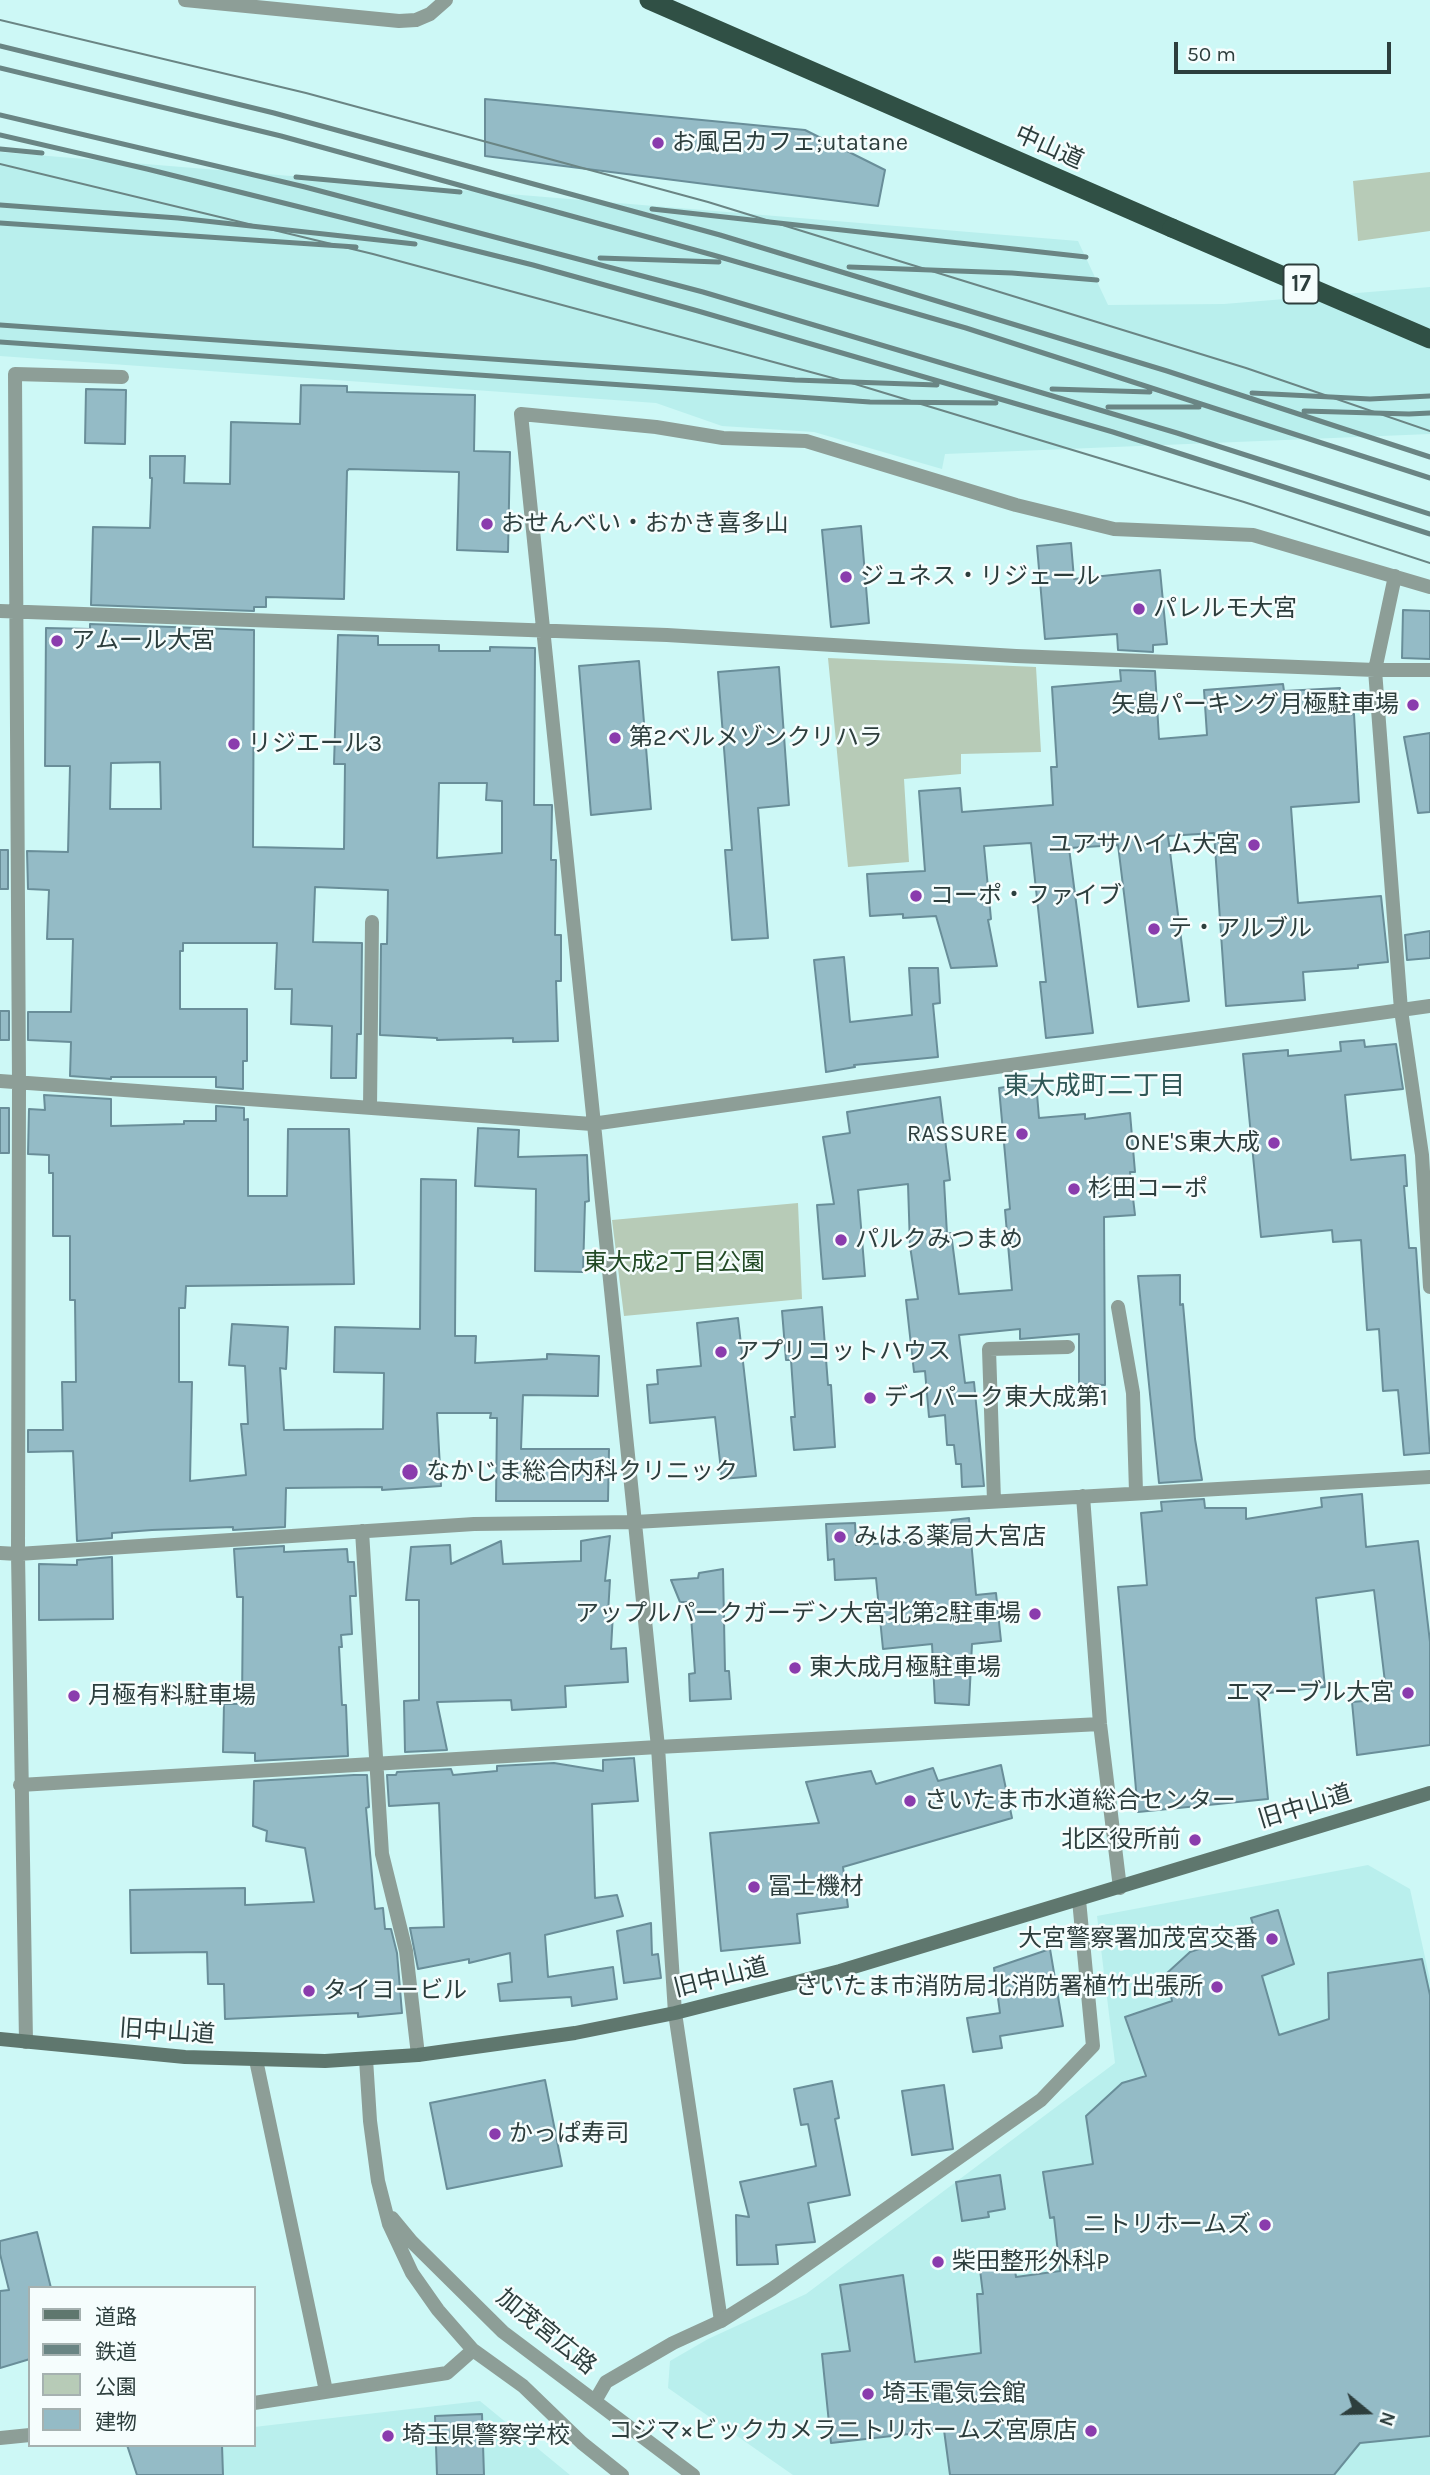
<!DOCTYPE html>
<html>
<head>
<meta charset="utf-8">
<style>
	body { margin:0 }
	#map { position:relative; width:1430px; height:2475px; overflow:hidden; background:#cdf8f6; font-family:Karla,"Noto Sans JP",sans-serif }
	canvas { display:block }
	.legend { position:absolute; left:28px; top:2286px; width:228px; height:161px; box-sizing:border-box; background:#f5fdfd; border:2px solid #a5b1b0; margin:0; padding:9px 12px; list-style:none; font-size:21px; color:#2d3e3d }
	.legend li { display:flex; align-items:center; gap:14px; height:35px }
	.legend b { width:35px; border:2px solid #a5b1b0 }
	.north { position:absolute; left:1332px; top:2377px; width:70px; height:70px; -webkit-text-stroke:5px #f5fdfd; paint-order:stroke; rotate:109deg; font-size:19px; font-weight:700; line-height:28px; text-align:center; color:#2d3e3d }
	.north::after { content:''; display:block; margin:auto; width:24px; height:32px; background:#2d3e3d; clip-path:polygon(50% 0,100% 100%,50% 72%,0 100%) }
	.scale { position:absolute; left:1174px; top:42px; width:217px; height:32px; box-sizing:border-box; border:4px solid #2d3e3d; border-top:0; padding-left:9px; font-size:21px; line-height:24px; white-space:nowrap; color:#2d3e3d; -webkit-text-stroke:5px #f5fdfd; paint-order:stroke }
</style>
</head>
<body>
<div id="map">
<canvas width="1430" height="2475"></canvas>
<ul class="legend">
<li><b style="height:9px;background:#5f776e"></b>道路</li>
<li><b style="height:9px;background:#6a8584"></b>鉄道</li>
<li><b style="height:19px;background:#b7cbb7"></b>公園</li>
<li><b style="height:19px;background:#94bbc6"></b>建物</li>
</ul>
<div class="north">N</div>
<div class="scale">50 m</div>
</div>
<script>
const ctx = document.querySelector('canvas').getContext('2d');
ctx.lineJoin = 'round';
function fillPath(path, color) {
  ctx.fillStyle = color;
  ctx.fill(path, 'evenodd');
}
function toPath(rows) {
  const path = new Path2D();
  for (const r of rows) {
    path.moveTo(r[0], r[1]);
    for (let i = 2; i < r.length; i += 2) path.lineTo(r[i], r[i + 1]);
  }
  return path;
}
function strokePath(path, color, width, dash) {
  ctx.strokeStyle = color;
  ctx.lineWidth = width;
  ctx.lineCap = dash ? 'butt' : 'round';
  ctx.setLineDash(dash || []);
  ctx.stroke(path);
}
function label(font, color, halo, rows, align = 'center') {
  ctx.font = font + ' Karla,"Noto Sans JP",sans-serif';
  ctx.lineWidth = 5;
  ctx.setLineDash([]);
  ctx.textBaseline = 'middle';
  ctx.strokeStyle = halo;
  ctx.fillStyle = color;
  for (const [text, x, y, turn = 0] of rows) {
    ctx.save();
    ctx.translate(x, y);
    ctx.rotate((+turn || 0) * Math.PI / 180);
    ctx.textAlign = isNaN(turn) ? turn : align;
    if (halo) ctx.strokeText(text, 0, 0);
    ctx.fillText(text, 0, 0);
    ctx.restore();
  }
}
fillPath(toPath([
	[0,152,1078,241,1108,305,1224,304,1430,287,1430,434,945,454,942,469,814,432,722,426,656,403,0,356],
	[1368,1865,1410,1889,1430,1980,1430,2475,793,2475,668,2388,670,2361,708,2339,806,2294,1115,2063,1097,1916],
	[480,2401,570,2475,176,2475,176,2445,254,2445,254,2427]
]), '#b9efed');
fillPath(toPath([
	[1430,172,1430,231,1358,241,1353,181],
	[828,658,1036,667,1041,752,961,754,961,774,904,779,909,862,848,867],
	[798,1203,802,1299,624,1316,612,1220]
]), '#b7cbb7');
const building = toPath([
	[485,99,805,130,885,170,878,206,485,156,485,99],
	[301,385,347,386,347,392,475,395,474,451,510,452,508,552,457,550,459,472,349,469,347,471,344,599,266,597,266,607,254,607,254,611,91,605,93,527,150,528,152,478,150,478,150,456,185,456,184,483,230,484,231,422,300,424,301,385],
	[86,389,126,390,125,444,85,443,86,389],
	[861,526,869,623,831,627,822,530,861,526],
	[1071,543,1074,579,1160,570,1167,644,1153,645,1153,652,1118,650,1117,634,1045,639,1037,546,1071,543],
	[1403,610,1430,611,1430,659,1402,658,1403,610],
	[90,624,254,630,253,847,344,849,345,764,334,764,338,635,378,636,378,645,439,645,439,651,490,651,490,647,535,648,534,805,552,805,552,807,551,860,556,860,555,935,561,935,561,981,556,981,558,1041,513,1042,513,1038,437,1040,437,1038,380,1035,381,944,387,944,388,890,315,887,313,942,362,943,361,1034,357,1034,356,1078,331,1078,332,1026,291,1024,292,989,275,989,277,943,183,943,183,951,180,951,180,1009,247,1009,247,1061,243,1061,243,1089,216,1087,216,1077,111,1077,111,1079,70,1076,71,1042,28,1040,28,1012,71,1012,73,939,47,939,49,890,28,889,27,851,68,852,70,766,45,766,46,628,90,629,90,624],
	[160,762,161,809,110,809,111,763,160,762],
	[439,783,487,783,486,800,502,801,502,853,437,858,439,783],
	[639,661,651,809,591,815,579,666,639,661],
	[779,667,789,805,758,808,768,938,732,940,725,850,732,850,718,672,779,667],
	[1120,670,1155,671,1159,739,1207,735,1204,690,1283,684,1284,691,1340,688,1341,715,1354,714,1359,802,1291,807,1298,903,1381,896,1388,962,1358,965,1358,968,1303,972,1305,1000,1226,1006,1214,833,1168,836,1189,1001,1138,1007,1118,845,1069,848,1093,1033,1046,1038,1040,982,1046,982,1031,843,984,846,991,919,988,920,997,966,951,968,936,916,903,918,903,914,870,916,867,874,925,871,919,791,960,788,962,812,1053,805,1051,767,1057,767,1052,687,1121,681,1120,670],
	[1430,733,1430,812,1418,813,1404,737,1430,733],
	[0,850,8,850,8,889,0,889,0,850],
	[1430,931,1430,958,1407,960,1405,935,1430,931],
	[844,957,850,1022,912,1015,909,968,938,968,940,1003,933,1004,938,1057,854,1065,855,1067,826,1072,814,960,844,957],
	[0,1011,9,1011,9,1040,0,1040,0,1011],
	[1364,1040,1365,1047,1396,1044,1403,1089,1345,1095,1351,1160,1405,1155,1407,1186,1404,1186,1409,1248,1416,1248,1430,1453,1404,1455,1398,1390,1383,1391,1379,1329,1367,1330,1361,1240,1333,1242,1332,1230,1261,1237,1243,1054,1288,1050,1288,1056,1341,1051,1340,1042,1364,1040],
	[1036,1082,1039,1118,1085,1114,1085,1119,1130,1113,1135,1172,1130,1172,1135,1215,1104,1217,1105,1385,1079,1384,1079,1334,1020,1339,1020,1329,959,1335,965,1383,974,1382,984,1486,962,1487,961,1464,956,1464,954,1445,947,1445,945,1415,929,1417,925,1371,914,1372,906,1300,918,1299,910,1246,908,1184,858,1190,865,1276,823,1279,817,1205,834,1204,823,1137,850,1133,847,1112,940,1097,950,1180,944,1181,947,1234,951,1233,959,1294,1012,1290,1005,1210,1010,1209,999,1088,1036,1082],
	[44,1095,111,1099,111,1126,184,1124,184,1121,216,1121,216,1106,244,1108,244,1120,248,1119,248,1196,287,1196,288,1129,349,1129,354,1284,186,1286,185,1308,179,1308,179,1382,192,1382,190,1481,246,1475,241,1424,248,1424,245,1366,229,1365,232,1324,288,1327,286,1369,280,1368,284,1430,383,1429,384,1373,334,1372,335,1327,420,1329,421,1179,456,1180,455,1336,476,1336,475,1363,547,1359,547,1354,599,1356,598,1396,523,1395,521,1449,609,1449,608,1501,496,1501,497,1418,490,1418,491,1413,437,1413,441,1486,382,1490,382,1487,286,1488,285,1527,233,1530,233,1527,152,1530,112,1533,112,1538,77,1541,73,1451,28,1452,28,1430,63,1430,62,1382,76,1382,75,1300,70,1300,70,1236,53,1236,53,1173,49,1173,49,1155,28,1154,29,1109,45,1110,44,1095],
	[0,1108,9,1108,9,1153,0,1153,0,1108],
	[478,1128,519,1130,518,1157,587,1155,589,1201,585,1202,583,1272,535,1271,536,1189,475,1186,478,1128],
	[1180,1275,1180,1305,1183,1304,1195,1439,1202,1480,1159,1483,1138,1276,1180,1275],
	[822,1307,828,1385,831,1385,835,1447,794,1450,791,1417,795,1417,791,1360,786,1360,782,1311,822,1307],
	[738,1318,756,1476,722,1479,715,1417,650,1423,647,1385,658,1384,657,1370,701,1366,697,1323,738,1318],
	[1362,1494,1366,1547,1418,1541,1430,1642,1430,1745,1357,1755,1352,1702,1387,1699,1374,1590,1316,1598,1325,1687,1258,1694,1268,1799,1138,1812,1118,1587,1147,1585,1141,1513,1162,1511,1161,1502,1204,1499,1205,1508,1246,1508,1246,1519,1322,1507,1321,1498,1362,1494],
	[969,1518,976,1595,996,1593,1001,1641,972,1644,969,1705,935,1703,932,1644,883,1649,876,1578,835,1580,834,1559,828,1560,826,1524,855,1523,856,1545,907,1542,907,1539,947,1534,952,1520,969,1518],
	[610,1536,605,1581,610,1580,608,1613,613,1613,611,1649,626,1648,628,1682,565,1686,566,1707,512,1710,511,1700,437,1702,447,1750,405,1752,404,1701,419,1700,419,1600,406,1600,411,1547,450,1545,451,1564,501,1541,503,1564,581,1561,581,1541,610,1536],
	[284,1546,284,1552,347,1549,348,1562,354,1562,356,1596,350,1596,352,1634,341,1635,342,1647,339,1647,342,1705,346,1705,348,1756,255,1761,255,1753,223,1752,224,1704,242,1704,243,1597,237,1597,234,1549,284,1546],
	[112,1557,113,1619,39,1620,39,1564,77,1565,77,1560,112,1557],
	[723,1569,725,1671,729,1671,731,1699,690,1701,689,1674,695,1673,690,1602,680,1602,671,1580,698,1578,699,1573,723,1569],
	[634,1758,638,1801,592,1804,595,1898,617,1895,623,1916,545,1935,548,1977,613,1967,617,1999,572,2006,571,1997,500,2001,498,1984,512,1982,510,1953,469,1963,469,1959,418,1969,410,1928,444,1927,439,1803,389,1806,387,1775,396,1775,397,1772,451,1769,453,1775,497,1771,497,1766,554,1763,603,1771,603,1760,634,1758],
	[1001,1765,1012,1818,843,1867,848,1907,797,1914,800,1943,721,1951,710,1833,819,1823,806,1782,871,1771,876,1784,933,1768,938,1781,1001,1765],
	[354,1775,367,1775,369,1807,366,1808,375,1909,383,1908,385,1929,391,1929,397,1953,402,2013,358,2017,358,2013,225,2019,224,1984,208,1984,207,1952,131,1953,130,1890,245,1888,245,1905,314,1902,305,1848,266,1841,267,1831,253,1826,254,1781,354,1775],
	[1278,1910,1294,1964,1262,1976,1279,2035,1329,2019,1328,1973,1422,1959,1430,1995,1430,2436,1360,2443,1334,2475,950,2475,944,2430,831,2443,822,2354,850,2351,840,2285,903,2275,915,2362,981,2353,977,2294,983,2294,979,2262,1013,2257,1016,2277,1060,2271,1054,2217,1050,2218,1043,2172,1093,2164,1086,2116,1122,2083,1146,2076,1125,2017,1172,2001,1166,1974,1190,1952,1255,1930,1251,1918,1278,1910],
	[651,1923,652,1955,658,1954,661,1978,624,1983,617,1931,651,1923],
	[1050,1949,1063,2026,1000,2036,1002,2048,973,2052,967,2018,1000,2013,994,1968,1050,1949],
	[545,2080,562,2166,447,2189,430,2103,545,2080],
	[832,2081,839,2118,835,2119,850,2195,808,2203,815,2242,776,2245,778,2264,737,2265,736,2215,749,2217,740,2182,816,2166,808,2124,801,2125,794,2089,832,2081],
	[944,2085,953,2149,912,2155,902,2091,944,2085],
	[1000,2175,1005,2209,988,2212,989,2217,962,2221,956,2182,1000,2175],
	[37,2232,51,2288,30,2288,30,2359,0,2368,0,2291,9,2290,0,2254,0,2241,37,2232],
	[482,2414,484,2475,437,2475,435,2416,482,2414],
	[127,2445,222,2445,223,2475,137,2475,127,2445]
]);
fillPath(building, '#94bbc6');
strokePath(building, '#698e99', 2);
strokePath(toPath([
	[1395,576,1375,670,1401,1010,1422,1155,1430,1287],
	[0,611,667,635,1016,656,1375,670,1430,670],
	[0,1081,592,1124,1430,1006],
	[370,1108,372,922],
	[1118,1307,1133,1393,1136,1492],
	[1083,1496,1100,1724,1120,1888],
	[994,1501,989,1349,1068,1347],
	[362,1531,382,1854,406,1951,418,2055],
	[0,1553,18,1554,474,1524,635,1522,1430,1477],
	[20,1785,658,1747,1100,1724],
	[26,2042,18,1554,19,1083,15,374,122,377],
	[256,2060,326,2391],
	[721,2321,675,2013,658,1747,521,414,656,427,723,438,806,441,1016,505,1114,529,1253,535,1430,587]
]), '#8d9e97', 14);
strokePath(toPath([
	[185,0,399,21,416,20,430,14,446,0],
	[366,2059,370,2121,378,2181,389,2224,412,2273,438,2310,473,2350,523,2386,582,2443,622,2475],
	[392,2218,411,2241,503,2332,693,2475],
	[595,2401,606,2382,673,2343,721,2321,772,2289,1041,2100,1093,2046,1079,1900],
	[254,2403,447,2373,473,2350],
	[0,2438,30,2435]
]), '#8d9e97', 14);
strokePath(toPath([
	[0,2039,185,2057,325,2061,418,2055,575,2033,675,2013,840,1971,1430,1793]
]), '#5f776e', 14);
strokePath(toPath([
	[649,0,1172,228]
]), '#305045', 19);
strokePath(toPath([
	[0,20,306,93,708,202,1246,368,1430,431],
	[0,164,373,254,855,384,1244,502,1430,563]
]), '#6a8584', 2);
strokePath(toPath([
	[0,46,274,113,720,235,1167,371,1430,457],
	[0,68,281,136,713,255,966,328,1430,478],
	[0,115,305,187,703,292,1177,433,1430,514],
	[0,135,147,169,533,265,698,311,1113,432,1430,534],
	[0,149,42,153],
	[296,177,460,192],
	[0,205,178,218,415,244],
	[652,209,1086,257],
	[0,223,356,247],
	[600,258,719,262],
	[849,267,1012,273,1097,280],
	[0,325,795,380,937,385],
	[0,342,870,402,996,403],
	[1052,389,1150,392],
	[1252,393,1370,399,1430,396],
	[1108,407,1199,407],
	[1304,411,1409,414,1430,413]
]), '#6a8584', 5);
strokePath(toPath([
	[1172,228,1430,339]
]), '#305045', 19);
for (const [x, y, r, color] of [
	[658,143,7,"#8a3cad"],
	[487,524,7,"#8a3cad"],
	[846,577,7,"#8a3cad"],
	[1139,609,7,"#8a3cad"],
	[57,641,7,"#8a3cad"],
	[1413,705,7,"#8a3cad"],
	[615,738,7,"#8a3cad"],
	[234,744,7,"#8a3cad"],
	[1254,845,7,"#8a3cad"],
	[916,896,7,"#8a3cad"],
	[1154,929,7,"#8a3cad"],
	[1022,1134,7,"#8a3cad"],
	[1274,1143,7,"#8a3cad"],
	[1074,1189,7,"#8a3cad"],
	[841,1240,7,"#8a3cad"],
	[721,1352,7,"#8a3cad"],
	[870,1398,7,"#8a3cad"],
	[410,1472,9,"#8a3cad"],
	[840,1537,7,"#8a3cad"],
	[1035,1614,7,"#8a3cad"],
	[795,1668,7,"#8a3cad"],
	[1408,1693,7,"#8a3cad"],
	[74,1696,7,"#8a3cad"],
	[910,1801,7,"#8a3cad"],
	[1195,1840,7,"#8a3cad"],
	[754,1887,7,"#8a3cad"],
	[1272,1939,7,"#8a3cad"],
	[1217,1987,7,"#8a3cad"],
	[309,1991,7,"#8a3cad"],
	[495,2134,7,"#8a3cad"],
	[1265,2225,7,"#8a3cad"],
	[938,2262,7,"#8a3cad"],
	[868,2394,7,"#8a3cad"],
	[1091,2431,7,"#8a3cad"],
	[388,2436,7,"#8a3cad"]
]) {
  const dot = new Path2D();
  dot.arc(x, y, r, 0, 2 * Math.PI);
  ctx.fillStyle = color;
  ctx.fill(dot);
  strokePath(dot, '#f5fdfd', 2.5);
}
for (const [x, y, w] of [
	[1301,284,35]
]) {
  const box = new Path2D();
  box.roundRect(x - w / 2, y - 19.5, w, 39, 5);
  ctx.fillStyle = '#f5fdfd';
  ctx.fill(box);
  strokePath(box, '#2d3e3d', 2);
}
label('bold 23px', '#2d3e3d', null, [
	["17",1301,284]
]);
label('24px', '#2d3e3d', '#f5fdfd', [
	["お風呂カフェ;utatane",672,143],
	["おせんべい・おかき喜多山",501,524],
	["ジュネス・リジェール",860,577],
	["パレルモ大宮",1153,609],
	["アムール大宮",71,641],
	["矢島パーキング月極駐車場",1399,705,"right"],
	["第2ベルメゾンクリハラ",629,738],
	["リジエール3",248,744],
	["ユアサハイム大宮",1240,845,"right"],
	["コーポ・ファイブ",930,896],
	["テ・アルブル",1168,929],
	["RASSURE",1008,1134,"right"],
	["ONE'S東大成",1260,1143,"right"],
	["杉田コーポ",1088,1189],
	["パルクみつまめ",855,1240],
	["アプリコットハウス",735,1352],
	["デイパーク東大成第1",884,1398],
	["なかじま総合内科クリニック",426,1472],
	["みはる薬局大宮店",854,1537],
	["アップルパークガーデン大宮北第2駐車場",1021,1614,"right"],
	["東大成月極駐車場",809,1668],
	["エマーブル大宮",1394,1693,"right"],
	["月極有料駐車場",88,1696],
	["さいたま市水道総合センター",924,1801],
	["北区役所前",1181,1840,"right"],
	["冨士機材",768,1887],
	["大宮警察署加茂宮交番",1258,1939,"right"],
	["さいたま市消防局北消防署植竹出張所",1203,1987,"right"],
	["タイヨービル",323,1991],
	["かっぱ寿司",509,2134],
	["ニトリホームズ",1251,2225,"right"],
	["柴田整形外科P",952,2262],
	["埼玉電気会館",882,2394],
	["コジマ×ビックカメラニトリホームズ宮原店",1077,2431,"right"],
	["埼玉県警察学校",402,2436]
], 'left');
label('24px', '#2d3e3d', '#f5fdfd', [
	["中山道",1049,148,24],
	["旧中山道",1305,1807,-17],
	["旧中山道",721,1978,-14],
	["旧中山道",167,2032,4],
	["加茂宮広路",546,2332,39]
]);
label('24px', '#224a25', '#f5fdfd', [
	["東大成2丁目公園",674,1263]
]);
label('26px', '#305857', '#f5fdfd', [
	["東大成町二丁目",1094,1087]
]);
</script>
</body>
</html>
